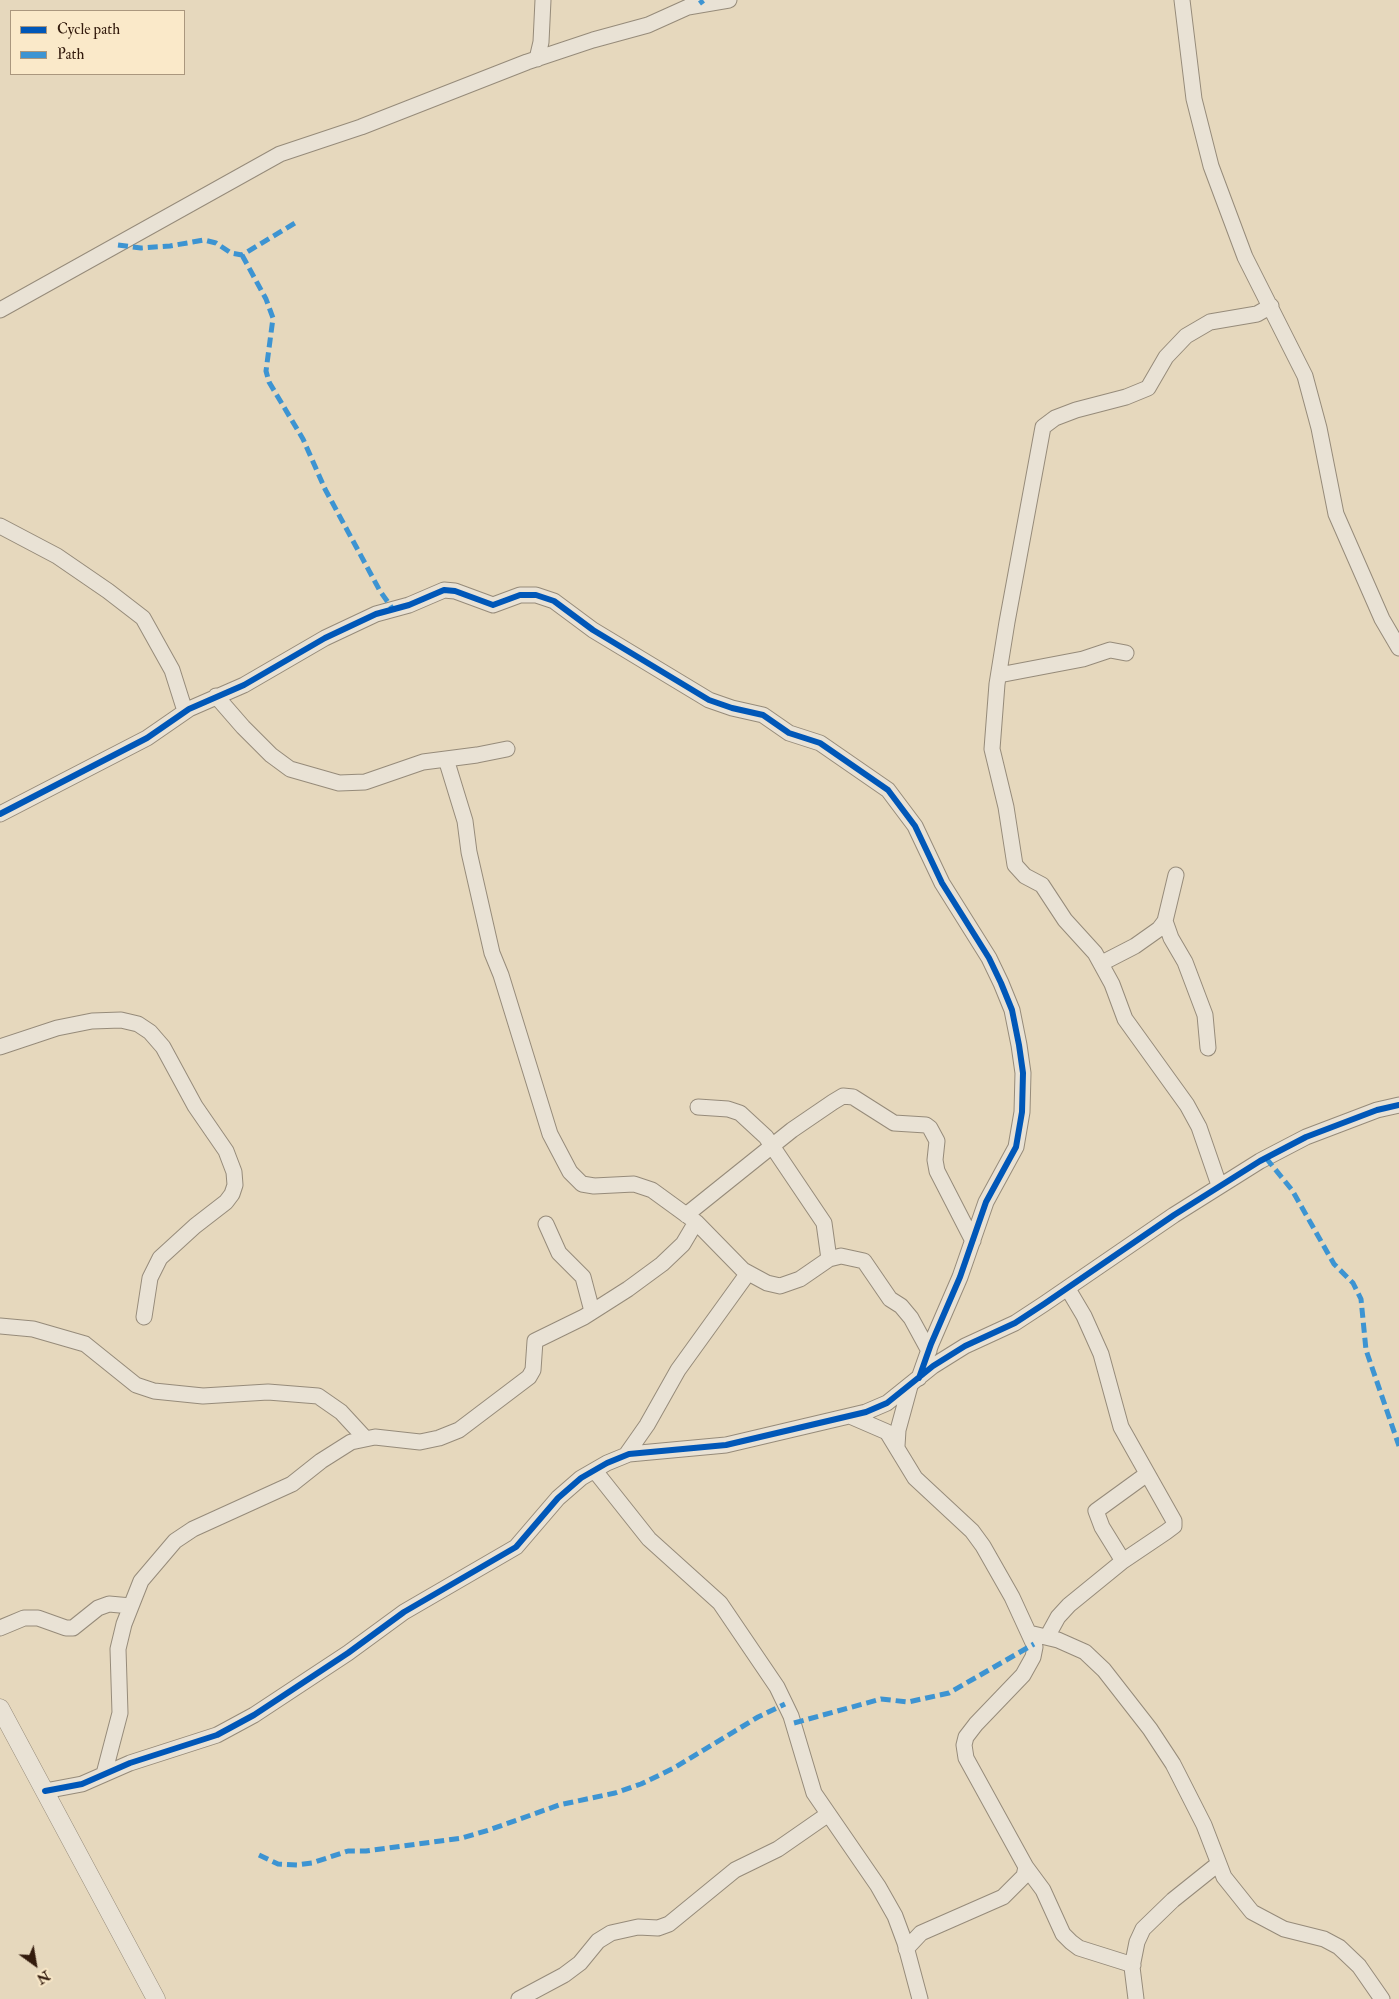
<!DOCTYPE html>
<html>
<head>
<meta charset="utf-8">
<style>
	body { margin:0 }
	#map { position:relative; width:1399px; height:1999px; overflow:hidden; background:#e6d8bd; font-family:"IM FELL Double Pica",serif }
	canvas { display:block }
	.legend { position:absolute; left:10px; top:10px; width:175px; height:65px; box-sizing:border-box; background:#fae9c9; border:1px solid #aa977e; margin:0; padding:6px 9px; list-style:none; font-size:15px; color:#331b0d }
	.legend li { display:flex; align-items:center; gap:10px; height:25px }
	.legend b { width:25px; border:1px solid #aa977e }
	.north { position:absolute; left:10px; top:1939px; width:50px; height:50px; -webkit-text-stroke:4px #fae9c9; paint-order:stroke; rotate:148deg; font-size:14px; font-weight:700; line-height:20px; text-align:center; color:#331b0d }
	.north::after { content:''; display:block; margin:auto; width:18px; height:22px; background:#331b0d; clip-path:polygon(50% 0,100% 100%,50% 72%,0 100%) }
</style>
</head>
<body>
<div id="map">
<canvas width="1399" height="1999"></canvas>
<ul class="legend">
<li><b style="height:6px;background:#0057b8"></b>Cycle path</li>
<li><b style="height:6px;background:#3d94d2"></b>Path</li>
</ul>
<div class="north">N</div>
</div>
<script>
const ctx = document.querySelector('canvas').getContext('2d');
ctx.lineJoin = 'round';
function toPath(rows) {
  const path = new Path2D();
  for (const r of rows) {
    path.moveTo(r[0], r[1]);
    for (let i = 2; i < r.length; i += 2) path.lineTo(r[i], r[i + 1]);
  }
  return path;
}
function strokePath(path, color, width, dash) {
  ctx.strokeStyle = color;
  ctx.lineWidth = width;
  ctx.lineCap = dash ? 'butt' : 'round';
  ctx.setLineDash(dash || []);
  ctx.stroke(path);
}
const minor = toPath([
	[1182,0,1194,99,1211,166,1245,257,1305,376,1319,428,1336,514,1382,619,1399,648],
	[537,59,541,42,543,0],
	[0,310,280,154,361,127,527,62,593,40,648,25,688,7,729,0],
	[0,526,57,556,108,591,143,618,172,670,185,711],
	[999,675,1083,659,1110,650,1126,653],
	[216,696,243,727,271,755,290,769,339,783,365,782,423,762,477,755,507,749],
	[446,759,465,821,469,852,492,953,501,975,550,1134,570,1172,582,1184,594,1186,634,1184,652,1190,696,1222,743,1270,767,1283,780,1286,800,1279,829,1259,841,1256,864,1261,890,1299,901,1306,911,1318,929,1351],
	[0,814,147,738,189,709,244,685,325,638,376,614,409,605,444,590,455,591,493,605,520,595,536,595,554,601,593,630,709,700,732,708,763,715,789,733,820,743,888,790,915,826,942,883,989,958,1001,983,1012,1010,1019,1045,1023,1073,1022,1112,1016,1147,986,1202,960,1277,931,1344,919,1378],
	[1165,921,1171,938,1185,962,1205,1015,1208,1048],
	[1102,963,1135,946,1159,929,1165,921,1176,875],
	[0,1047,57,1028,92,1021,121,1020,138,1024,150,1032,163,1047,195,1106,226,1151,234,1172,235,1185,232,1194,226,1202,195,1226,160,1258,150,1278,144,1317],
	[698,1107,728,1109,740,1113,766,1137,824,1223,829,1259],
	[1219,1185,1199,1127,1187,1105,1125,1019,1112,984,1095,953,1065,920,1042,885,1025,876,1015,865,1006,807,992,749,997,684,1007,622,1043,427,1055,418,1076,410,1126,397,1148,388,1166,357,1186,336,1210,322,1257,314,1271,306],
	[686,1215,792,1130,833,1102,843,1096,853,1097,894,1123,926,1125,930,1128,937,1141,935,1160,937,1171,973,1241],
	[546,1224,559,1253,583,1277,592,1311],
	[0,1326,33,1329,85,1344,136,1385,154,1391,203,1396,268,1392,318,1396,341,1412,365,1438],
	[850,1416,887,1432,915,1478,972,1531,983,1546,1012,1597,1035,1647,1033,1657,1023,1675,976,1724,966,1737,964,1745,966,1758,1026,1867,1024,1876,1003,1897,921,1933,906,1949],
	[897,1446,898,1430,910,1386],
	[626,1455,647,1425,678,1370,748,1273],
	[595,1471,649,1539,720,1603,777,1687,791,1716,814,1793,878,1886,895,1916,905,1943,920,1999],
	[1123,1561,1102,1527,1096,1511,1147,1474],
	[0,1628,24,1618,38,1618,66,1628,73,1628,98,1608,109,1604,131,1606],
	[1029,1633,1058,1640,1085,1652,1104,1670,1150,1729,1173,1764,1204,1825,1224,1877,1252,1912,1284,1929,1324,1939,1339,1947,1359,1966,1382,1999],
	[1047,1637,1058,1617,1069,1605,1123,1561,1166,1532,1174,1526,1174,1521,1121,1427,1101,1354,1084,1316,1068,1289],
	[104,1774,120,1713,118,1649,124,1624,141,1581,175,1541,193,1529,292,1484,321,1461,351,1442,375,1437,420,1442,439,1438,459,1430,529,1377,533,1370,535,1341,584,1317,628,1289,662,1264,683,1244,696,1222],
	[45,1791,82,1784,130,1763,217,1735,254,1715,348,1653,404,1612,516,1547,558,1498,581,1478,607,1463,629,1454,726,1445,866,1412,887,1403,933,1366,965,1346,1015,1323,1044,1304,1174,1215,1260,1161,1306,1137,1377,1110,1399,1105],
	[1026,1867,1043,1890,1063,1934,1071,1942,1079,1948,1133,1965],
	[519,1999,564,1975,580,1963,598,1941,611,1933,638,1927,658,1928,669,1924,735,1870,778,1849,827,1815],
	[1136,1999,1132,1967,1137,1942,1143,1929,1173,1900,1218,1864]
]);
const tertiary = toPath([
	[0,1708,156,1999]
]);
strokePath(minor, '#968b7a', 17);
strokePath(tertiary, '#968b7a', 19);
strokePath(minor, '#e9e2d5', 15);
strokePath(tertiary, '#e9e2d5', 18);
strokePath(toPath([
	[700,0,703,4],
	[118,245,141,248,170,246,204,240,216,243,231,253,242,255,295,223],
	[242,255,266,299,273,318,266,371,269,382,303,439,325,489,380,591,392,608],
	[1266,1158,1292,1190,1334,1264,1353,1283,1361,1299,1366,1350,1399,1446],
	[794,1723,881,1699,908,1702,949,1693,1034,1644],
	[259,1855,278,1864,297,1865,312,1863,348,1851,366,1851,462,1838,489,1830,559,1805,615,1793,641,1784,674,1768,758,1717,785,1704]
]), '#3d94d2', 5, [10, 5]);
strokePath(toPath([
	[0,814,147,738,189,709,244,685,325,638,376,614,409,605,444,590,455,591,493,605,520,595,536,595,554,601,593,630,709,700,732,708,763,715,789,733,820,743,888,790,915,826,942,883,989,958,1001,983,1012,1010,1019,1045,1023,1073,1022,1112,1016,1147,986,1202,960,1277,931,1344,919,1378],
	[45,1791,82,1784,130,1763,217,1735,254,1715,348,1653,404,1612,516,1547,558,1498,581,1478,607,1463,629,1454,726,1445,866,1412,887,1403,933,1366,965,1346,1015,1323,1044,1304,1174,1215,1260,1161,1306,1137,1377,1110,1399,1105]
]), '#0057b8', 6);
</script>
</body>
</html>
